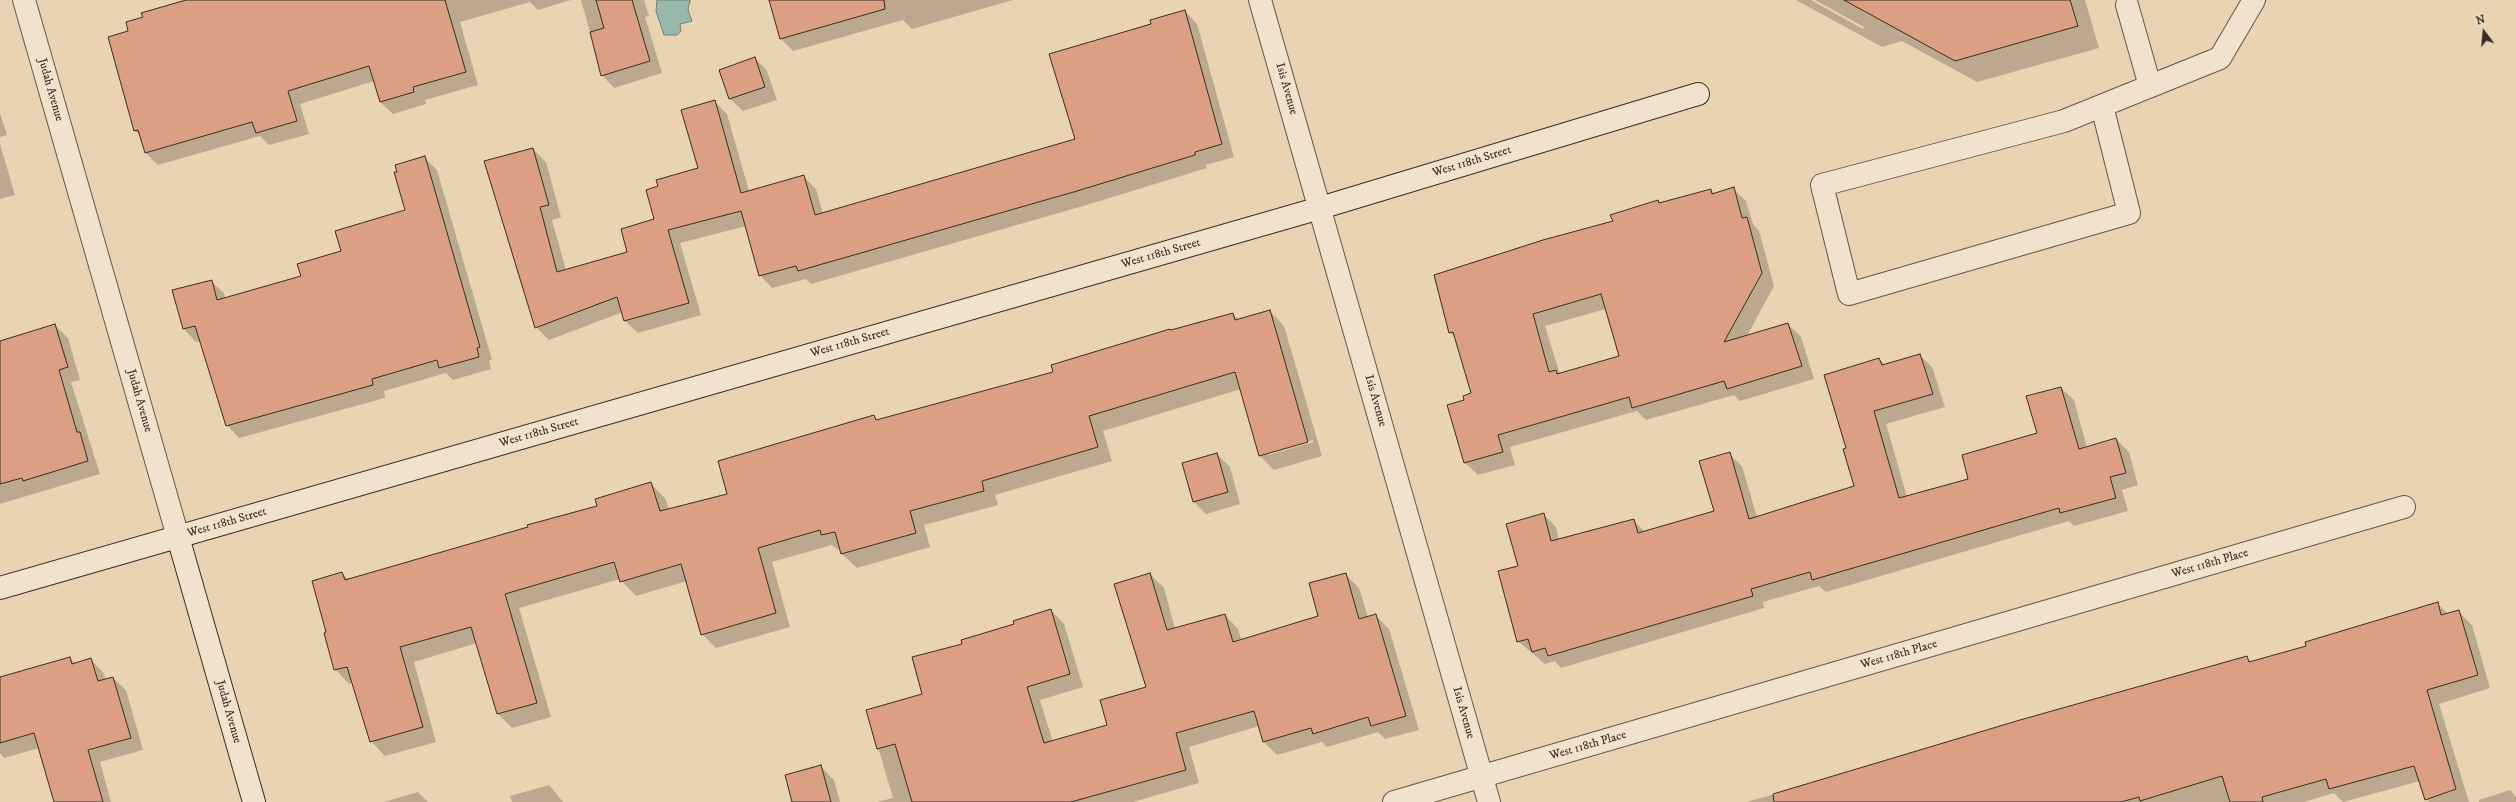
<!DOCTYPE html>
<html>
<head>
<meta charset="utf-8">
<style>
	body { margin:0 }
	#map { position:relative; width:2516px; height:802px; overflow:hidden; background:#ead3b2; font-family:"IM FELL DW Pica",serif }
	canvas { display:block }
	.north { position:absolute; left:2464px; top:12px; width:40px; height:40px; -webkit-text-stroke:3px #f1e2cd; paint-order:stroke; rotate:344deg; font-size:11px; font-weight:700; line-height:16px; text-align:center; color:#392c22 }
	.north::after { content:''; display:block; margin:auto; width:14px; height:18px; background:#392c22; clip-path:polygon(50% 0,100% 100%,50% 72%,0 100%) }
</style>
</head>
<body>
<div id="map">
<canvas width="2516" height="802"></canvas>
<div class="north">N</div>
</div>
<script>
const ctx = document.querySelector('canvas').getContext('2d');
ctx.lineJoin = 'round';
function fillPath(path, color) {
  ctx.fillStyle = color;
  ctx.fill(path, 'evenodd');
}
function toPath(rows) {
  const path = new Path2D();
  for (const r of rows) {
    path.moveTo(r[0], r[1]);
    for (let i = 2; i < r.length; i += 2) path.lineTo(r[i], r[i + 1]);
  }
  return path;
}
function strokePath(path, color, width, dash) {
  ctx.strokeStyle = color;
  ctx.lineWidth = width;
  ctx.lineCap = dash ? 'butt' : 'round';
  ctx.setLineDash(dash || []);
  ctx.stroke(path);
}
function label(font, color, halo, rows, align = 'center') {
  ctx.font = font + ' "IM FELL DW Pica",serif';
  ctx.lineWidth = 3;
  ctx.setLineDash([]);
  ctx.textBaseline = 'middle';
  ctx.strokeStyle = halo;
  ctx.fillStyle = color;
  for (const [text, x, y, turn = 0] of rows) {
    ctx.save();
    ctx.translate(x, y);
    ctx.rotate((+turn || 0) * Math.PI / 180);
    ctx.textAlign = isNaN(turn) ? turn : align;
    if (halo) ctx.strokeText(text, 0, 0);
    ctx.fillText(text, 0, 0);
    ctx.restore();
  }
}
const water = toPath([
	[657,0,690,0,688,10,692,21,680,24,681,31,677,35,664,35,656,11,657,0]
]);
fillPath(water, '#98b8ac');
strokePath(water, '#728075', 1);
fillPath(toPath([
	[185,0,571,0,538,10,530,2,460,22,478,85,425,100,426,104,393,114,380,102,374,81,300,104,309,134,269,145,260,136,158,165,146,153,141,136,135,131,130,32,144,18,142,13],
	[581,0,644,0,649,16,645,17,662,73,614,88,602,75],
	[770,0,1013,0,912,29,903,20,793,51,781,39],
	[1796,0,1811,0,1863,29,1864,27,1815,0,2085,0,2099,48,1977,82,1902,41,1882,47],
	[1185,11,1197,24,1234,157,1206,165,1207,168,1090,204,811,284,806,279,772,288,760,275,746,226,680,243,701,315,638,333,625,321,623,312,549,340,536,327,533,149,546,162,561,217,552,220,566,270,628,253,655,220,659,187,699,169,714,101,727,114,749,191,803,176,816,189,823,214,1076,140,1152,24],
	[755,58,767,71,777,100,743,111,730,99,720,70],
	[0,113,7,135,0,137],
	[0,144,15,195,0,199],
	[425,158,437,170,492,360,489,360,491,369,453,380,446,373,384,391,385,398,239,438,227,425,200,341,196,342,184,329,173,291,211,281,224,293,225,299,302,277,406,210],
	[1733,189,1746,201,1753,224,1759,231,1774,286,1747,336,1788,324,1801,337,1814,379,1740,401,1734,395,1646,420,1637,411,1510,447,1515,465,1478,475,1465,463,1448,406,1465,401,1472,394,1456,338,1450,332,1614,222,1658,201,1660,204,1710,190,1715,194],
	[1606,309,1620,357,1560,374,1545,326],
	[1270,311,1284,326,1322,456,1274,470,1260,456,1241,389,1103,431,1112,461,995,495,998,505,924,525,930,547,857,568,842,554,841,548,837,549,832,545,772,562,790,627,716,648,702,634,687,581,636,596,620,579,519,608,551,717,512,728,498,714,477,643,414,662,436,742,385,756,371,741,353,683,349,684,335,669,327,633,342,573,349,580,599,507,650,483,665,498,669,510,728,494,874,416,878,421,1054,373,1172,331,1232,314,1239,320],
	[1313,440,1313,442,1268,455,1268,453],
	[55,325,68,338,80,380,71,382,100,474,0,504,0,386],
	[1920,355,1932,367,1945,407,1886,424,1907,497,1970,479,2038,434,2061,388,2074,400,2087,448,2116,439,2129,452,2138,485,2122,490,2128,511,2074,526,2069,521,1826,592,1819,586,1763,602,1764,608,1561,668,1555,661,1545,664,1518,641,1519,566,1543,514,1556,527,1559,540,1633,520,1645,532,1715,512,1729,454,1742,466,1757,517,1855,487,1847,449,1879,359,1885,365],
	[1217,454,1230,467,1240,504,1206,514,1194,502,1183,464],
	[1150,574,1164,588,1175,629,1225,615,1238,629,1242,641,1320,617,1345,574,1359,588,1368,617,1375,615,1389,629,1419,730,1385,739,1378,732,1327,747,1322,742,1277,755,1264,742,1259,726,1189,747,1199,783,1133,802,877,802,893,798,867,710,923,694,964,644,1051,610,1064,624,1083,687,1040,700,1053,742,1108,726,1147,687],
	[2437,603,2448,614,2458,611,2472,625,2490,688,2439,704,2469,802,2429,802,2420,781,2343,802,2334,793,2304,802,1747,802,2247,658,2252,662,2307,647,2306,643],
	[70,658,76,664,91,660,103,672,106,680,113,678,126,690,143,750,100,762,111,802,55,802,39,748,4,758,0,753,0,679],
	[820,766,834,780,840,802,790,802],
	[549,785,563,802,512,802,510,796],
	[2510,790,2516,797,2516,802,2479,802,2479,800],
	[418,792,428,802,384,802]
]), '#0003');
const building = toPath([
	[186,0,445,0,466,72,413,87,414,92,380,102,369,66,288,91,297,121,256,133,252,122,145,153,138,130,134,131,108,37,128,31,126,22,143,17,141,13,186,0],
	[596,0,632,0,650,61,601,76,590,32,604,28,596,0],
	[769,0,884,0,885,9,780,39,769,0],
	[1844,0,2070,0,2078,26,1955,61,1844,0],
	[1185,10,1222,144,1195,152,1195,155,1077,191,798,271,796,266,759,276,741,211,668,230,689,303,624,321,617,297,535,328,484,161,533,148,549,205,540,207,557,272,627,252,621,229,654,219,646,190,658,186,656,180,698,168,681,110,715,100,741,193,804,175,815,215,1075,139,1049,54,1151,24,1150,20,1185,10],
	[755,57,765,87,729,99,719,70,755,57],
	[425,156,480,347,477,348,479,357,439,368,437,360,372,379,373,385,226,426,195,326,183,329,172,290,212,280,217,300,301,276,297,264,341,251,335,231,405,210,394,172,397,172,395,165,425,156],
	[1734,187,1742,218,1747,217,1762,273,1724,342,1788,323,1802,366,1727,389,1724,381,1632,408,1629,397,1498,435,1503,452,1464,463,1447,405,1464,400,1463,396,1471,393,1453,332,1449,333,1434,275,1543,240,1613,221,1610,215,1658,200,1659,203,1711,189,1712,194,1734,187],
	[1601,294,1619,356,1557,374,1556,370,1549,372,1533,314,1601,294],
	[1270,310,1308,442,1259,456,1235,372,1089,416,1098,447,982,481,984,491,910,511,916,533,841,554,835,532,821,535,820,530,758,548,776,613,701,635,681,564,620,582,614,562,505,594,537,703,497,714,471,627,400,647,423,727,370,742,347,667,334,670,324,633,326,632,312,581,342,572,345,580,528,527,527,525,597,506,595,499,651,482,660,511,727,494,718,461,874,415,876,420,1053,372,1051,365,1170,329,1171,330,1233,313,1235,320,1270,310],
	[55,324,68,367,59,370,77,432,80,432,88,461,23,481,22,478,0,484,0,341,55,324],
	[1920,354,1933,394,1874,411,1899,498,1968,479,1962,455,2037,433,2026,396,2061,387,2079,449,2116,438,2126,473,2110,477,2116,498,2060,513,2059,508,1812,580,1810,572,1751,589,1753,596,1548,656,1545,648,1532,652,1528,639,1517,642,1498,571,1518,566,1506,524,1544,513,1551,541,1634,519,1638,533,1714,511,1699,461,1730,452,1749,519,1854,486,1843,449,1846,448,1824,375,1879,358,1882,365,1920,354],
	[1217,453,1228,492,1193,502,1182,463,1217,453],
	[1150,573,1167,630,1225,614,1233,642,1318,616,1309,583,1346,573,1359,619,1376,614,1406,716,1371,726,1368,717,1313,734,1311,728,1263,742,1254,711,1176,733,1186,770,1071,802,912,802,895,744,877,749,866,710,922,694,912,657,962,644,961,640,1014,624,1013,621,1051,609,1070,674,1027,687,1044,743,1107,725,1100,700,1146,687,1114,584,1150,573],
	[2438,602,2441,615,2459,610,2478,675,2427,690,2456,789,2425,800,2414,766,2329,789,2326,779,2262,797,2263,802,2230,802,2222,776,2140,801,2139,797,2121,802,1774,802,1773,794,2020,720,2247,656,2249,662,2306,646,2305,642,2438,602],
	[70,657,72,664,91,658,98,681,113,677,131,738,88,750,103,802,54,802,34,733,0,743,0,677,70,657],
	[821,765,831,802,792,802,785,775,821,765]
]);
fillPath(building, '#db9f83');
strokePath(building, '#392c22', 1);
const lane = toPath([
	[2127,5,2150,86],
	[2102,106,2129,213,1849,294,1822,185,2064,121,2220,58,2254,0]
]);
const street = toPath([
	[24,0,178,537],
	[1260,0,1489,802],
	[1394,802,2404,507]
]);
const secondary = toPath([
	[178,537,254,802],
	[0,588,1320,208,1698,94]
]);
strokePath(lane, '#655646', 24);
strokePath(street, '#655646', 24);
strokePath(secondary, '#392c22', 24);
strokePath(lane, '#f1e2cd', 22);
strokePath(street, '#f1e2cd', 22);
strokePath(secondary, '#f1e2cd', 22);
label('12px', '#392c22', '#f1e2cd', [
	["Isis Avenue",1286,89,74],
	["Judah Avenue",50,90,74],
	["West 118th Street",1472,162,-17],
	["West 118th Street",1161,254,-16],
	["West 118th Street",850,343,-16],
	["Judah Avenue",139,401,74],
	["Isis Avenue",1375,401,74],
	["West 118th Street",539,433,-16],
	["West 118th Street",227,523,-16],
	["West 118th Place",2210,564,-16],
	["West 118th Place",1899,655,-16],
	["Judah Avenue",228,712,74],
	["Isis Avenue",1463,713,74],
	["West 118th Place",1588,746,-16]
]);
</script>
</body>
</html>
